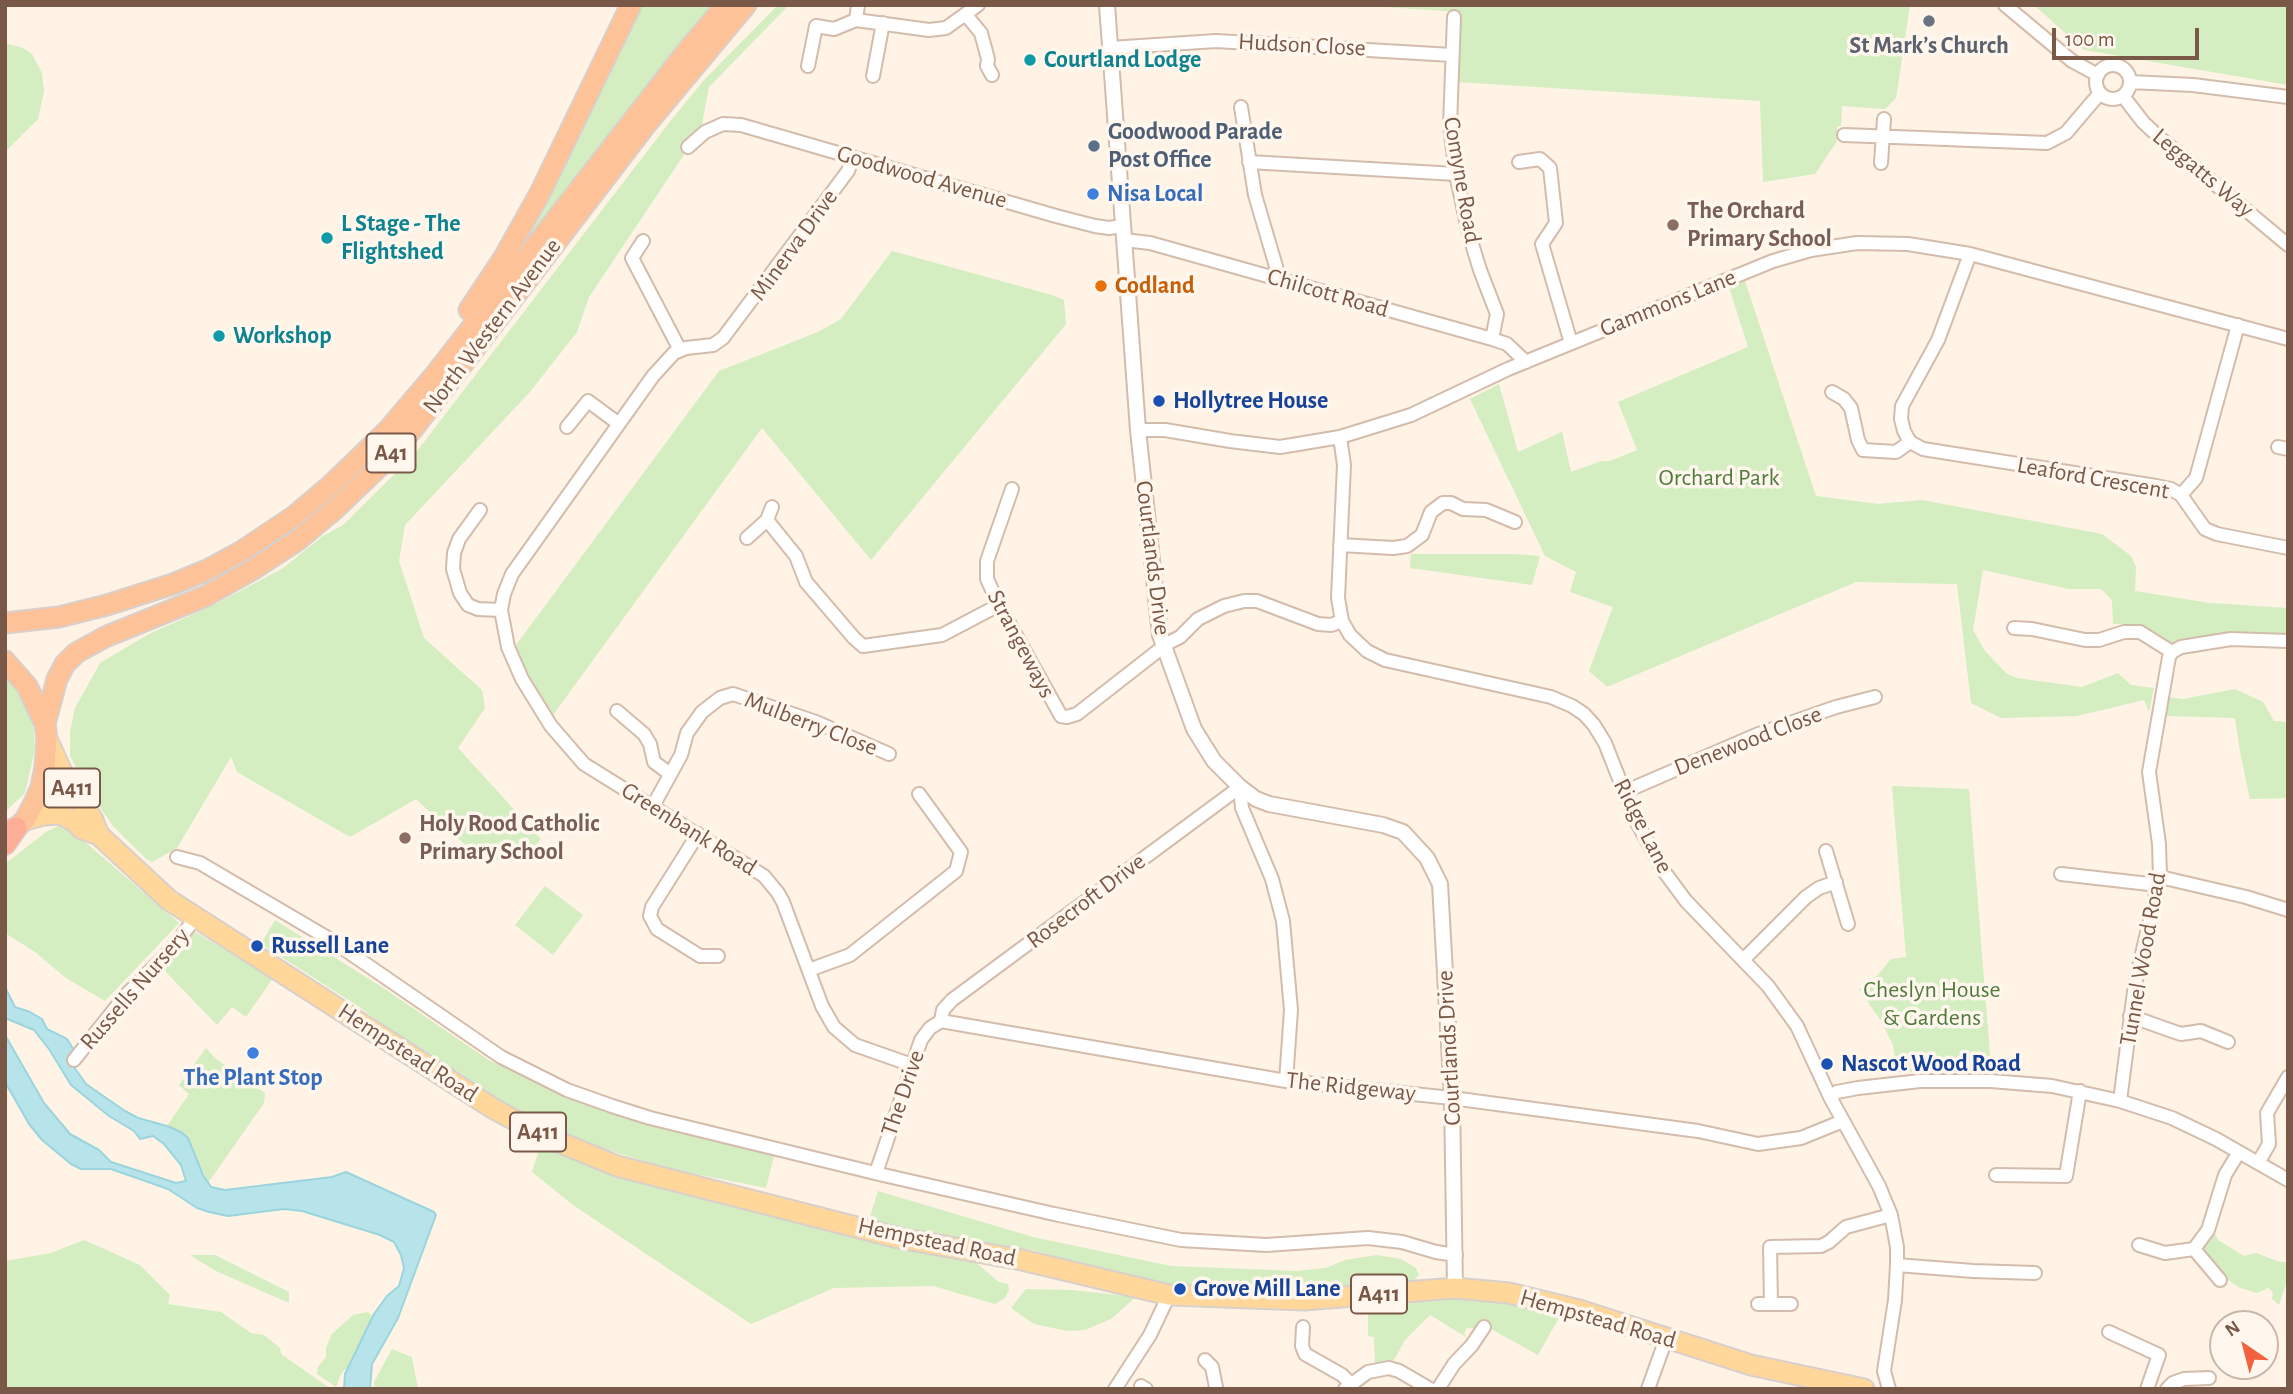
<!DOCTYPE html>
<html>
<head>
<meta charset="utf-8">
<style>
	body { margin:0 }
	#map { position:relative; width:2293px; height:1394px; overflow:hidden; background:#fef3e5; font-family:"Alegreya Sans",sans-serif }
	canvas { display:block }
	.frame { position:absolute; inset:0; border:7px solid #7a5847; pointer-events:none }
	.north { position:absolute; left:2209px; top:1310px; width:70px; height:70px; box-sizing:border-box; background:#fff7ed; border:2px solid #cab7ab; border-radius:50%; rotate:325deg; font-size:19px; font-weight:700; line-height:28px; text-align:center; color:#7a5847 }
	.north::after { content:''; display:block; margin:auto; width:24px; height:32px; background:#f3623f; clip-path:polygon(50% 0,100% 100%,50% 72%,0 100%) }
	.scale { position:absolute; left:2052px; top:28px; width:147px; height:32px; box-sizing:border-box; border:4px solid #7a5847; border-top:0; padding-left:9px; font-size:21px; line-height:24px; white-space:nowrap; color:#7a5847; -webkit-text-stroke:5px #fff7ed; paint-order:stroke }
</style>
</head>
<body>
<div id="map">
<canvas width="2293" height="1394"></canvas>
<div class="frame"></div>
<div class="north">N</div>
<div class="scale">100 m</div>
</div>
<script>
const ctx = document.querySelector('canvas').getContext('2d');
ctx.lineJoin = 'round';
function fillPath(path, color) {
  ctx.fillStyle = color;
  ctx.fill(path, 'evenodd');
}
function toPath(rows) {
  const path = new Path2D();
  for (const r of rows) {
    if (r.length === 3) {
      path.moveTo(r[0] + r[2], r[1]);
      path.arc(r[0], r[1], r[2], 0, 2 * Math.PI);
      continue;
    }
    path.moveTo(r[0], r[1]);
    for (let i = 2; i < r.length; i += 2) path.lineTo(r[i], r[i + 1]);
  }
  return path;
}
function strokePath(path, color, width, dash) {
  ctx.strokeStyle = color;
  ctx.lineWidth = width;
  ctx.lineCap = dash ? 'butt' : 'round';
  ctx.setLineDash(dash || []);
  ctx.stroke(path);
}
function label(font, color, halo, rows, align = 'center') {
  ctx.font = font + ' "Alegreya Sans",sans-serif';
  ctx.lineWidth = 7;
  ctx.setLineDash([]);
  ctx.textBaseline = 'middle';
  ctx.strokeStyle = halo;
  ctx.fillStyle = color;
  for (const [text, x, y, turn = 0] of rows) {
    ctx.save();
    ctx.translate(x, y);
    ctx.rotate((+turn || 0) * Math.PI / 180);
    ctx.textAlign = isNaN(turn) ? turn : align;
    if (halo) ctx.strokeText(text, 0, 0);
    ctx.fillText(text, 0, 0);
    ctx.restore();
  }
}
fillPath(toPath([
	[638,5,712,5,521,246,573,150],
	[778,5,789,5,709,87,701,129,589,297,577,332,529,393,405,525,399,561,424,638,482,690,485,708,458,748,541,839,521,862,479,858,416,799,350,837,237,772,231,757,177,848,152,862,145,858,113,826,89,791,70,756,70,732,75,708,100,663,149,634,216,604,283,568,323,536,343,525,414,455,672,119,704,80],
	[1354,5,1910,5,1896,98,1885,109,1842,106,1841,126,1837,126,1837,141,1815,174,1763,182,1760,101,1456,82,1461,12],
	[2034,5,2288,5,2288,85,2084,50],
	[5,43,23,48,32,54,42,73,44,91,38,119,5,152],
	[892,251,1052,295,1064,300,1066,324,871,560,762,428,553,715,529,678,516,645,719,371,818,332,841,319],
	[1745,281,1816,496,1878,504,1922,500,2102,534,2131,556,2136,567,2135,591,2210,603,2288,608,2288,636,2227,634,2168,643,2123,627,2121,624,2113,624,2112,600,2101,589,2069,589,1983,570,1973,630,1985,651,2007,674,2017,678,2082,687,2118,673,2131,685,2154,688,2149,712,2144,700,2077,716,2001,718,1971,703,1957,584,1856,582,1607,687,1589,671,1613,607,1570,592,1576,572,1545,556,1470,399,1499,384,1518,452,1562,432,1571,472,1601,461,1610,461,1637,450,1618,402,1748,347,1729,287],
	[1411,554,1513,554,1540,556,1532,585,1410,568],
	[5,672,21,693,33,721,35,749,25,793,5,812],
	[2235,689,2263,702,2274,721,2288,722,2288,798,2250,799,2240,752,2235,718,2166,716,2168,697,2183,699],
	[1892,786,1969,789,1991,1068,1897,1073,1893,1045,1881,1021,1859,989,1877,976,1891,959,1906,957],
	[60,825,70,829,179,923,105,1001,66,978,35,952,5,933,5,864,46,832],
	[545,886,583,915,553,955,515,925],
	[275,920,385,989,490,1061,560,1093,646,1124,774,1156,766,1188,666,1168,602,1148,538,1123,491,1099,427,1057,358,1006,261,944],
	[195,932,273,978,246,1017,232,1007,217,1025,164,970,158,975,156,972],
	[206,1048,216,1059,265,1093,264,1103,208,1183,192,1146,181,1132,167,1126,189,1094,179,1085],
	[540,1147,577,1159,908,1249,975,1262,999,1282,1008,1284,1009,1290,1005,1298,995,1304,933,1286,834,1288,751,1324,573,1205,532,1172],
	[878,1191,1033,1237,1171,1266,1297,1271,1326,1268,1345,1260,1377,1255,1401,1259,1416,1268,1419,1275,1413,1281,1316,1290,1240,1293,1196,1289,1090,1268,1033,1250,960,1242,868,1223],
	[2214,1232,2218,1240,2244,1256,2256,1253,2280,1262,2288,1262,2288,1278,2279,1305,2272,1299,2273,1292,2268,1288,2257,1293,2240,1288,2225,1278,2224,1273,2209,1256,2204,1255,2203,1250],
	[84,1240,140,1265,170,1295,168,1304,221,1312,251,1333,264,1335,280,1348,281,1354,331,1389,5,1389,5,1261,51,1253],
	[190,1255,215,1255,289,1292,289,1303,216,1271],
	[1026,1289,1072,1290,1136,1297,1111,1319,1085,1330,1067,1331,1034,1324,1011,1308],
	[1470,1296,1512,1302,1561,1314,1538,1355,1482,1324,1477,1328,1467,1328,1464,1333,1466,1337,1430,1315,1405,1340,1394,1360,1375,1363,1374,1337,1368,1336,1368,1304],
	[368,1312,376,1320,357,1360,342,1372,336,1387,317,1374,318,1367,326,1357,326,1349,331,1335,353,1315],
	[392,1349,412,1357,418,1389,375,1389,374,1382]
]), '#d4edc1');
const water = toPath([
	[5,987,15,1007,30,1012,42,1019,47,1029,67,1039,77,1055,71,1063,86,1084,125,1111,138,1118,167,1126,181,1132,188,1138,203,1175,211,1187,225,1190,332,1177,346,1172,434,1212,436,1215,398,1318,372,1364,370,1389,344,1389,345,1374,374,1314,387,1296,399,1286,404,1268,401,1255,394,1242,380,1235,302,1211,284,1209,228,1216,209,1212,197,1208,168,1189,111,1169,81,1169,71,1164,42,1140,29,1124,5,1082,5,1035,44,1103,70,1134,99,1150,111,1162,176,1183,186,1181,181,1165,164,1144,153,1136,140,1139,134,1131,109,1116,71,1085,49,1049,34,1030,5,1018,5,987]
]);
fillPath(water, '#b7e4ea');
strokePath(water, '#9cd4dd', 2);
const minor = toPath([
	[2005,5,2072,61,2098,75],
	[966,15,981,33,988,59,987,66,992,75],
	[1454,17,1450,126,1456,174,1469,234,1480,270,1497,314,1492,339],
	[856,20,858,5],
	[1110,48,1216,41,1452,55],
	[2113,82,17],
	[808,66,816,26,834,29,856,20,929,30,946,28,978,5],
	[873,76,883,23],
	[2130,82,2193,85,2288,97],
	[2123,96,2143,122,2161,139,2288,245],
	[1241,107,1255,195,1280,280],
	[1844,135,2047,143,2066,133,2100,93],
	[688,147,705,132,723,124,741,125,1056,216,1095,226,1109,228,1122,226],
	[853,157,848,171,723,338,713,345,686,348,674,353,653,376,512,574,504,594,501,610,508,647,522,679,551,726,584,764,764,876,778,893,783,902,822,1006,834,1027,855,1045,912,1065],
	[1249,162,1456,174],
	[1519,162,1540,159,1550,168,1556,223,1542,244,1571,343],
	[1881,163,1884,119],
	[1124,240,1150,243,1492,339,1507,344,1526,362],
	[643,241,632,258,680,350],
	[1970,254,1938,340,1902,406,1901,419,1904,431,1910,442,1923,449,2156,486,2171,489,2181,495,2196,478,2238,325],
	[1832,392,1844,399,1851,408,1858,440,1863,450,1896,452,1910,442],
	[567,427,588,401,619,424],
	[1138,430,1165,430,1230,441,1280,447,1340,437,1411,415,1508,369,1773,261,1811,250,1857,243,1908,244,1970,254,2288,339],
	[1340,437,1344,465,1338,598,1342,621,1350,635,1367,651,1385,660,1551,697,1572,706,1584,714,1594,725,1605,743,1635,819,1663,870,1686,901,1768,986,1797,1026,1830,1097,1879,1186,1891,1215,1897,1247,1897,1265,1895,1300,1884,1371,1889,1389],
	[2278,447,2288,449],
	[1012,489,987,561,987,579,999,605,1061,716,1067,717,1077,714,1168,643,1180,637,1198,619,1224,606,1244,601,1257,601,1318,624,1331,625,1342,621],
	[2181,495,2205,529,2217,534,2288,548],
	[480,510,459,539,454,553,453,569,460,593,468,605,478,609,501,610],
	[767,520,796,556,806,582,854,638,863,646,942,635,999,605],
	[747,538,767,520,772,507],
	[1340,545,1393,548,1407,546,1422,535,1431,512,1443,503,1451,503,1463,509,1486,510,1515,522],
	[2014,628,2032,629,2085,640,2099,640,2124,632,2140,632,2172,652,2181,647,2231,639,2288,641],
	[617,711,644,734,650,744,654,762,670,774],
	[1624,792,1756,735,1836,707,1875,697],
	[653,806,681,755,687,733,702,712,720,698,733,694,816,722,889,754],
	[698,834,652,907,650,916,657,929,700,956,718,956],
	[1826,851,1848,924],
	[177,857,200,863,331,940,501,1057,567,1090,612,1106,650,1118,879,1174,1054,1214,1181,1240,1266,1245,1368,1238,1402,1242,1436,1252,1456,1255],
	[2061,874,2158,885],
	[2160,877,2246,897,2288,910],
	[1743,960,1806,897,1819,888,1836,882],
	[809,970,850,955,956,871,961,852,919,794],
	[2130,1016,2175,1032,2181,1034,2201,1031,2228,1042],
	[941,1021,1286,1081,1452,1098,1698,1131,1758,1144,1801,1138,1843,1121],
	[941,1021,943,1010,952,1000,1240,787,1242,808,1272,879,1283,921,1291,1010,1286,1081],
	[74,1060,125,996,171,950,196,917],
	[1830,1097,1837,1092,1858,1088,1920,1081,1991,1081,2052,1086,2120,1101,2172,1118,2216,1139,2288,1180],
	[2120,1101,2135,984,2160,877,2159,844,2149,772,2169,657,2172,652],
	[2258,1163,2269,1144,2267,1113,2288,1077],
	[876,1173,921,1040,930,1028,941,1021],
	[1996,1175,2066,1176,2080,1091],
	[2139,1245,2165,1253,2194,1249,2208,1230,2225,1175,2239,1152],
	[2194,1249,2220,1280],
	[1897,1265,1973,1271,2035,1273],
	[1758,1304,1791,1304],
	[1771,1304,1770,1247,1821,1246,1829,1242,1846,1227,1891,1215],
	[1303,1327,1302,1346,1305,1354,1342,1375,1350,1383],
	[2109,1332,2159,1355,2147,1389],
	[1205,1360,1212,1367,1216,1387],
	[1141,1386,1146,1389],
	[1115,1389,1150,1335,1169,1295],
	[1345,1389,1368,1372,1389,1368,1399,1371,1430,1389],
	[1438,1389,1454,1364,1472,1345,1484,1327],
	[1648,1389,1666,1339],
	[2167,1389,2173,1383,2184,1379,2209,1378]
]);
const tertiary = toPath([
	[1107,5,1138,430,1160,635,1194,729,1214,761,1240,787,1256,799,1269,804,1383,825,1403,832,1427,858,1440,884,1452,1098,1455,1288]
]);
const primary = toPath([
	[47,739,62,772,92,818,99,835,169,900,494,1109,544,1136,617,1166,899,1238,1022,1260,1169,1295,1304,1300,1455,1288,1509,1293,1579,1310,1751,1365,1864,1389],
	[25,820,44,815,60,814,74,821,82,829,99,835]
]);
const trunk = toPath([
	[469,310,503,259,540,193,631,5],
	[5,623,59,617,107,605,173,584,207,570,242,551,293,517,330,486,389,429,434,376,687,51,726,5],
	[5,661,27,686,45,724,47,739,45,767,41,787,34,803,25,820,16,828,5,831],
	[45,724,57,679,65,664,76,653,105,637,206,596,252,570,298,540,335,509,383,463,413,429,645,126,746,5]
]);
const motorway = toPath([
	[5,844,16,828]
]);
strokePath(minor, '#d4bcac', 16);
strokePath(tertiary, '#d4bcac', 18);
strokePath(primary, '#dad0cb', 23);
strokePath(trunk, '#dad0cb', 23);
strokePath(motorway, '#dad0cb', 24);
strokePath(minor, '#fff', 12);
strokePath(tertiary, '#fff', 14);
strokePath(primary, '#ffd79b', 19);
strokePath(trunk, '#fec298', 19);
strokePath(motorway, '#feae96', 21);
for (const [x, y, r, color] of [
	[1929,21,7,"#6b7280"],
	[1030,60,7,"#0f9aa8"],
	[1094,146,7,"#5c6f8a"],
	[1093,194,7,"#3f7fe0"],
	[1673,225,7,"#8d6e63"],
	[327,238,7,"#0f9aa8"],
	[1101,286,7,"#e8710a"],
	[219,336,7,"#0f9aa8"],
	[1159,401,7,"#1a4fb4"],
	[405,838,7,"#8d6e63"],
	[257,946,7,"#1a4fb4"],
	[253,1053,7,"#3f7fe0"],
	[1827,1064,7,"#1a4fb4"],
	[1180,1289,7,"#1a4fb4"]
]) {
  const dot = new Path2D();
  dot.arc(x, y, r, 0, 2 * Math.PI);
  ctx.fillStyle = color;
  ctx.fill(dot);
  strokePath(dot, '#fff7ed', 2.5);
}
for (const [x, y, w] of [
	[391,453,49],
	[72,788,56],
	[538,1132,56],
	[1379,1294,56]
]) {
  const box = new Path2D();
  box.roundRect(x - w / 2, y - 19.5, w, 39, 5);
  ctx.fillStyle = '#fff7ed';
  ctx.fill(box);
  strokePath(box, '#7a5847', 2);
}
label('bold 23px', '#7a5847', null, [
	["A41",391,453],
	["A411",72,788],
	["A411",538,1132],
	["A411",1379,1294]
]);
label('24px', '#7a5847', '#fff7ed', [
	["Hudson Close",1302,45,3],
	["Leggatts Way",2203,173,40],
	["Goodwood Avenue",922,177,16],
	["Comyne Road",1462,180,80],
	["Minerva Drive",794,245,-54],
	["Chilcott Road",1328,293,16],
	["Gammons Lane",1668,303,-22],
	["North Western Avenue",492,326,-53],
	["Leaford Crescent",2093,478,10],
	["Courtlands Drive",1153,558,83],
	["Strangeways",1021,644,62],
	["Mulberry Close",811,724,21],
	["Denewood Close",1748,741,-21],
	["Ridge Lane",1643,826,63],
	["Greenbank Road",689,829,32],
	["Rosecroft Drive",1086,901,-37],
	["Tunnel Wood Road",2143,959,-80],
	["Russells Nursery",135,989,-49],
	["Courtlands Drive",1449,1048,-93],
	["Hempstead Road",408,1053,33],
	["The Ridgeway",1351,1087,6],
	["The Drive",903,1093,-71],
	["Hempstead Road",937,1242,12],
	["Hempstead Road",1598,1319,16]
]);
label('bold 24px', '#5b616d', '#fff7ed', [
	["St Mark’s Church",1929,46]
]);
label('bold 24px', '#0d838f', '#fff7ed', [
	["Courtland Lodge",1044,60],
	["L Stage - The",341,224],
	["Flightshed",341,252],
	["Workshop",233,336]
], 'left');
label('bold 24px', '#4e5e75', '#fff7ed', [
	["Goodwood Parade",1108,132],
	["Post Office",1108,160]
], 'left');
label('bold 24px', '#366cbe', '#fff7ed', [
	["Nisa Local",1107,194],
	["The Plant Stop",253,1078,"center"]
], 'left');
label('bold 24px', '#785e54', '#fff7ed', [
	["The Orchard",1687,211],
	["Primary School",1687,239],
	["Holy Rood Catholic",419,824],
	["Primary School",419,852]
], 'left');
label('bold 24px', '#c56008', '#fff7ed', [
	["Codland",1115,286]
], 'left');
label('bold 24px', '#164399', '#fff7ed', [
	["Hollytree House",1173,401],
	["Russell Lane",271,946],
	["Nascot Wood Road",1841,1064],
	["Grove Mill Lane",1194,1289]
], 'left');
label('24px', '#507a3c', '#fff7ed', [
	["Orchard Park",1719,478],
	["Cheslyn House",1932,990],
	["& Gardens",1932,1018]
]);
</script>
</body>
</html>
